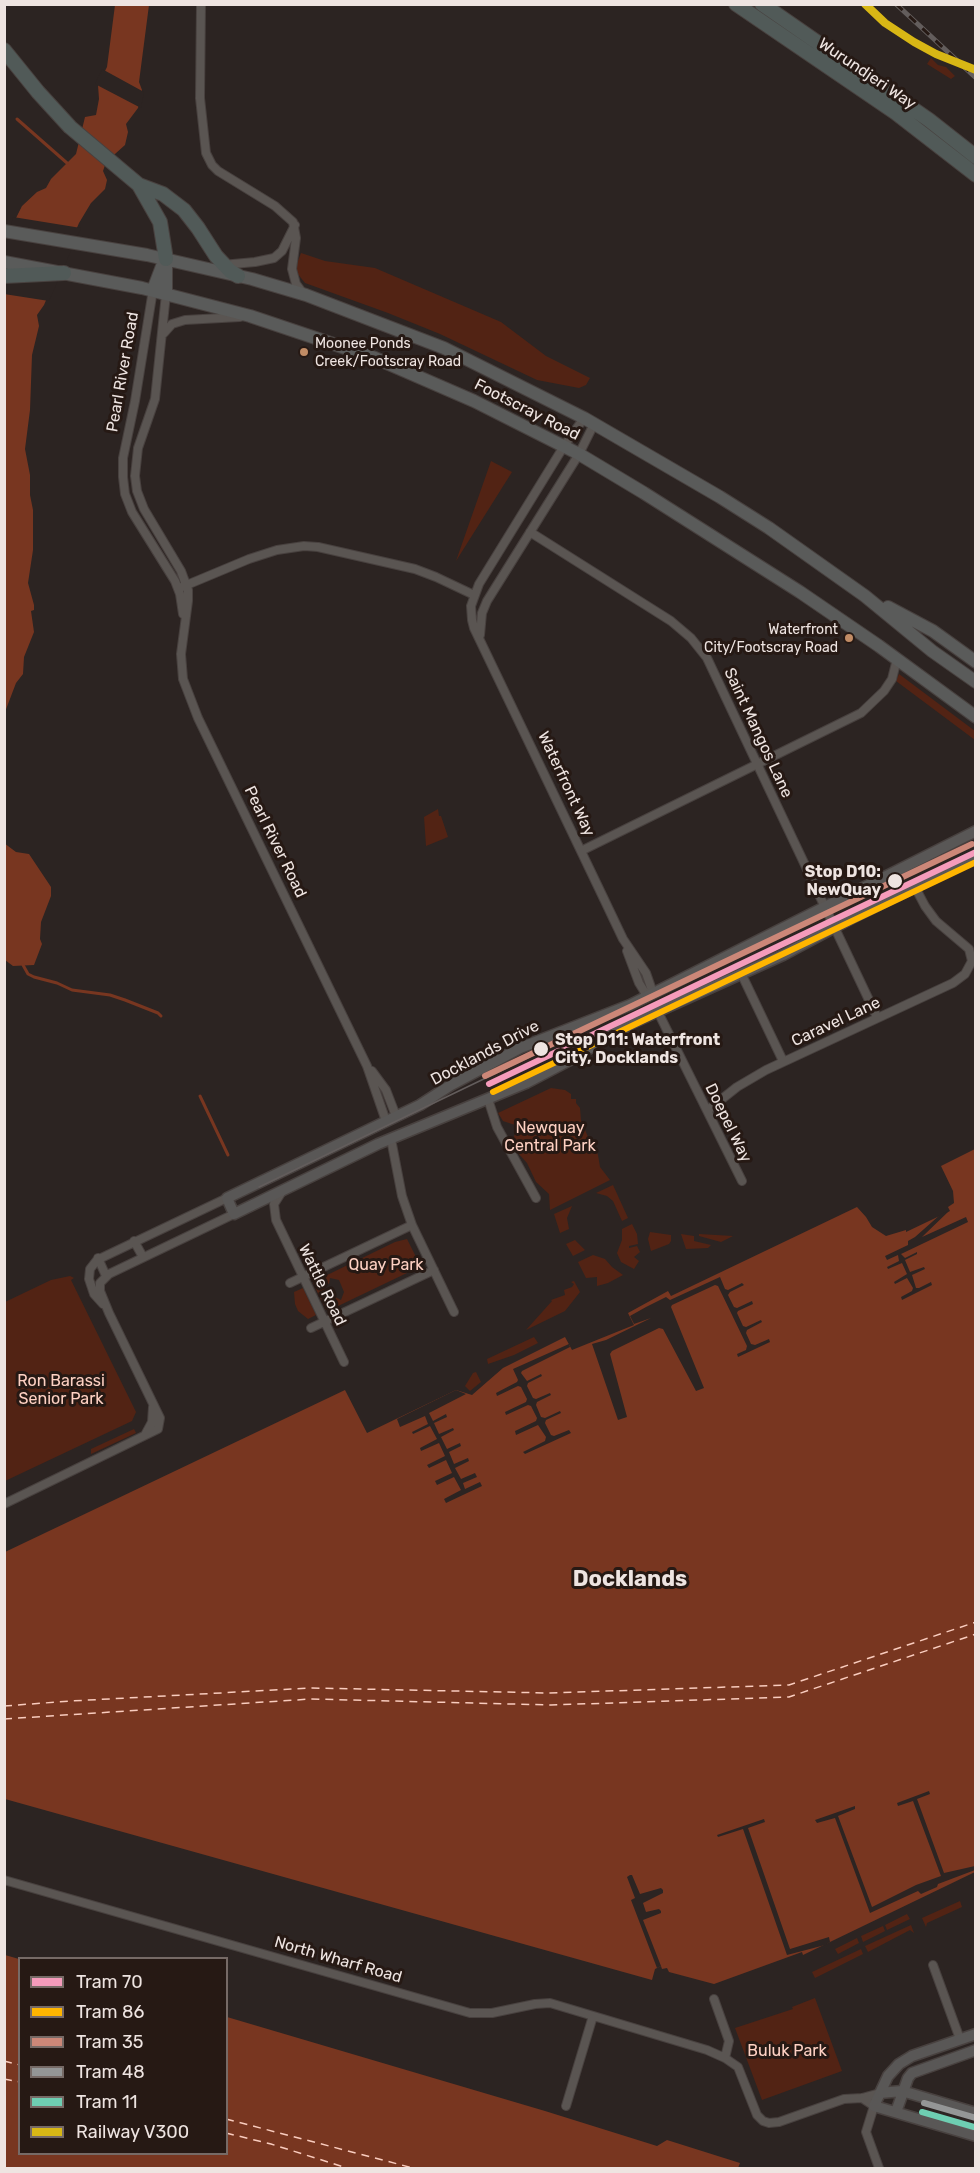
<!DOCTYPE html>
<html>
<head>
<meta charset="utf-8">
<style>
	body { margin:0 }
	#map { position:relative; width:980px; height:2173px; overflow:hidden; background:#2c2422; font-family:Rubik,sans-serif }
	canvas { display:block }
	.frame { position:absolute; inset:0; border:6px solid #eee4e1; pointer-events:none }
	.legend { position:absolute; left:18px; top:1957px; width:210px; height:198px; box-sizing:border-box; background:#261914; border:2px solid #766a66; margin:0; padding:8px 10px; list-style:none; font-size:18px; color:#eee4e1 }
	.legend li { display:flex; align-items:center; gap:12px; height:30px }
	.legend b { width:30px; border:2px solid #766a66 }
</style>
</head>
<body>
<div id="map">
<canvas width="980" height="2173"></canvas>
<div class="frame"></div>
<ul class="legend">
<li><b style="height:8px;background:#f59bbb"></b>Tram 70</li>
<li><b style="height:8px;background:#ffb500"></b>Tram 86</li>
<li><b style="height:8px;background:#cc8778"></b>Tram 35</li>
<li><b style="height:8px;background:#949696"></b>Tram 48</li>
<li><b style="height:8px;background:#6eceb2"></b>Tram 11</li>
<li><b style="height:8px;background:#d8b715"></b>Railway V300</li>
</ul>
</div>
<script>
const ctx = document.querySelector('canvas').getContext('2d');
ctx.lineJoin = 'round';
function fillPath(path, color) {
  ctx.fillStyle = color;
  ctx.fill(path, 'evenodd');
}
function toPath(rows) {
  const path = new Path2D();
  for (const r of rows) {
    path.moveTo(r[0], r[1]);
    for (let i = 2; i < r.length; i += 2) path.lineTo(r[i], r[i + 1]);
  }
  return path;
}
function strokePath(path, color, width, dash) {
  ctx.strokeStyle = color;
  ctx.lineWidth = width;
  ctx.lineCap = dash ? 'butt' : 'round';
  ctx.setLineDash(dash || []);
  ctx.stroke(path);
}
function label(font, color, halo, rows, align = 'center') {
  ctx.font = font + ' Rubik,sans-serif';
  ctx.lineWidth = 6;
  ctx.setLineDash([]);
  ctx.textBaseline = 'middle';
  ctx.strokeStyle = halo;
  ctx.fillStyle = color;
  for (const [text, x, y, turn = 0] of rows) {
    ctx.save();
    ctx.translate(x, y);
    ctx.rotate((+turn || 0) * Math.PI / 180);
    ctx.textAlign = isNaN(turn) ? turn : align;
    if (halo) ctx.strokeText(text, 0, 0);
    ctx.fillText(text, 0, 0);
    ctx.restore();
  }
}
fillPath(toPath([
	[931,58,938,65,946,67,955,76,951,79,927,64],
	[301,253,325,261,375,268,501,322,546,356,590,378,586,385,579,388,537,380,440,334,388,313,305,283,297,273,296,266],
	[491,461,512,472,456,561],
	[899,674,975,731,975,740,896,681],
	[438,809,439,816,441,816,448,837,426,846,424,817],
	[551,1088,565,1090,571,1094,571,1099,576,1099,576,1103,580,1108,581,1120,590,1142,594,1144,598,1155,600,1167,610,1180,550,1210,549,1194,536,1182,527,1163,517,1152,512,1142,516,1131,515,1125,503,1121,498,1113],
	[613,1185,628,1218,622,1221,613,1201,607,1196,596,1193],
	[572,1206,567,1218,569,1229,560,1233,554,1214],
	[632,1224,637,1234,638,1244,629,1246,629,1248,637,1246,640,1252,634,1257,639,1261,634,1269,621,1262,617,1253,622,1240,622,1229],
	[650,1232,671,1235,671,1241,669,1244,651,1251,648,1239],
	[681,1234,694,1236,694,1241,711,1245,708,1248,686,1249],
	[699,1234,733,1236,721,1242,699,1236],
	[407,1239,420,1265,409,1272,336,1307,335,1297,341,1300,344,1292,339,1280,330,1278,329,1284,321,1278,395,1242],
	[575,1240,585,1250,573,1256,566,1244],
	[593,1255,605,1259,612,1267,623,1275,608,1283,597,1286,597,1277,586,1278,578,1262],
	[70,1276,74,1278,71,1280,136,1412,132,1421,5,1481,5,1302,51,1280],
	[574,1281,580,1292,565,1311,526,1330,552,1301,551,1300,565,1295,564,1290,572,1287,574,1284,571,1282],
	[317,1282,327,1290,330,1297,330,1309,326,1310,313,1283],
	[303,1288,316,1315,308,1319,298,1311,295,1304,294,1292],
	[534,1337,538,1343,514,1355,488,1364,487,1359],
	[476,1372,481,1382,470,1391,465,1386,473,1373],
	[134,1429,136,1433,91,1454,91,1449],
	[960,1901,962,1907,927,1923,926,1927,922,1918],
	[907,1914,910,1919,887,1930,885,1925],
	[911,1925,914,1933,910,1930,868,1952,865,1946],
	[883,1926,885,1931,863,1942,861,1936],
	[857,1938,859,1943,838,1954,835,1949],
	[861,1949,863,1954,815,1978,812,1972],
	[815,1998,842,2071,762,2100,735,2028,793,2009,792,2007]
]), '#522314');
fillPath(toPath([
	[115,5,149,5,139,82,142,90,138,108,126,124,128,132,125,145,106,162,103,171,107,180,105,189,91,203,79,223,44,305,37,315,39,326,32,355,30,410,25,449,30,475,30,495,33,510,33,550,28,583,34,605,34,610,31,611,34,632,24,657,23,674,16,683,5,712,4,274,16,218,22,206,37,192,46,188,51,179,76,154,85,117,96,115,99,99,98,85,107,67],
	[4,843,16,852,29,854,51,887,51,896,41,922,40,939,42,944,34,965,13,966,5,960],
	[975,1149,975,1872,803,1955,802,1952,714,1984,669,1972,667,1968,662,1969,661,1966,655,1969,652,1980,5,1799,5,1552,345,1390,367,1433,456,1390,472,1395,503,1368,565,1337,572,1350,634,1325,628,1313,668,1291,671,1296,857,1207,866,1217,872,1227,886,1236,906,1230,906,1232,950,1211,948,1207,954,1203,953,1191,941,1166],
	[5,1955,19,1959,20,2154,226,2154,227,2017,545,2111,657,2146,667,2140,740,2163,738,2168,5,2168]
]), '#783620');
fillPath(toPath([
	[102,69,144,92,141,108,95,84],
	[13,217,81,228,49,301,4,294,4,254],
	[949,1211,922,1237,966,1217,968,1222,901,1254,905,1258,917,1252,917,1254,905,1260,910,1272,924,1267,925,1269,912,1275,916,1288,919,1288,931,1282,932,1285,902,1300,901,1297,912,1291,913,1288,907,1278,895,1284,894,1282,907,1274,902,1263,888,1269,887,1267,899,1261,898,1255,887,1260,885,1256,908,1245,908,1241,915,1237,941,1214],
	[720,1277,725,1289,728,1290,742,1283,744,1285,730,1292,728,1295,734,1307,737,1308,752,1301,753,1304,738,1311,737,1313,743,1326,746,1327,761,1320,762,1322,747,1330,746,1333,751,1344,755,1345,769,1339,770,1342,738,1357,737,1354,746,1350,747,1346,718,1286,715,1285,672,1305,671,1307,704,1388,696,1391,663,1329,659,1328,612,1351,610,1354,627,1417,618,1420,592,1344,606,1340,651,1318,634,1324,630,1316,646,1307,666,1297,670,1300],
	[569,1344,570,1347,522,1371,521,1373,527,1381,541,1374,542,1376,528,1383,527,1386,533,1398,536,1399,550,1393,551,1395,537,1402,536,1405,541,1417,545,1418,560,1411,561,1413,546,1420,545,1423,551,1435,554,1436,569,1430,571,1433,525,1454,523,1452,545,1441,546,1437,538,1425,516,1435,515,1431,536,1421,537,1418,531,1406,528,1405,506,1415,505,1412,526,1402,527,1399,521,1387,518,1386,497,1396,496,1393,517,1382,518,1380,513,1369],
	[456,1390,466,1394,429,1413,433,1421,446,1414,447,1417,434,1423,439,1434,453,1428,454,1430,441,1437,447,1449,460,1443,461,1446,449,1452,454,1464,468,1458,469,1461,455,1468,461,1479,475,1473,477,1477,463,1483,465,1489,480,1482,482,1486,446,1503,444,1499,461,1490,454,1477,437,1485,435,1481,452,1473,446,1460,429,1468,427,1465,445,1456,439,1443,421,1451,420,1448,437,1439,430,1426,413,1434,412,1432,428,1424,425,1416,400,1427,397,1419],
	[929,1791,930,1794,917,1799,944,1873,975,1866,975,1870,938,1884,937,1887,921,1894,918,1891,870,1913,835,1818,817,1823,815,1820,855,1806,855,1809,838,1816,872,1907,916,1885,941,1876,913,1801,898,1806,897,1803],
	[764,1819,765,1822,748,1828,790,1949,829,1937,830,1942,825,1945,787,1955,743,1829,718,1837,717,1835],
	[630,1875,632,1875,640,1894,661,1888,663,1890,663,1893,643,1903,646,1912,659,1909,661,1911,661,1913,643,1920,661,1966,657,1968,631,1900,635,1898,627,1877]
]), '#2c2422');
strokePath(toPath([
	[17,119,67,163],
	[23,965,28,974,34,977,57,983,72,990,110,995,125,1000,158,1013,161,1016],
	[200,1096,228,1155]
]), '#783620', 3);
strokePath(toPath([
	[4,1706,71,1701,312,1688,549,1693,789,1685,976,1622],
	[4,1719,311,1699,551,1705,789,1697,976,1634],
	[4,2061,20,2065],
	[4,2079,20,2082],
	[226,2119,413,2168],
	[226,2133,271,2144,347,2168]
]), '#f9ccbe', 1.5, [8, 6]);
const street = toPath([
	[201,4,200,98,206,153,212,165,218,171,275,206,293,222,296,238,292,269,296,284,302,292],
	[222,265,255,262,274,258,282,251,295,225],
	[153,290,135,401,123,458,123,477,125,494,132,512,175,581,180,594,183,614],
	[166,294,155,399,138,448,135,476,137,491,144,509,181,571,188,590,188,601,181,654,183,679,198,718,367,1066,386,1121],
	[164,333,172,324,185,320,240,317],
	[584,418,564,446,479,584,471,606,472,620,474,628,603,897,623,939,646,973,653,993],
	[530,532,671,621,691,638,707,658,877,1017],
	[182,587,249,559,277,550,304,546,318,547,415,569,436,577,474,595],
	[480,635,482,613,487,601,579,454,594,424],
	[581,851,861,713,884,691,892,679,897,659],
	[627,951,639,983,647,996],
	[741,973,783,1061],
	[658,1012,742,1181],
	[372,1071,386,1090,396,1116],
	[488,1099,497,1127,536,1198],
	[708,1110,737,1087,766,1070,953,983,965,974,972,961,969,949,936,921,925,906,915,887],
	[391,1139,402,1196,412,1225,454,1312],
	[281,1193,274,1204,276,1220,344,1362],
	[134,1241,143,1257],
	[98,1258,106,1276],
	[290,1283,412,1225],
	[103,1304,94,1294,89,1279,90,1269,97,1260,227,1198],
	[311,1328,434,1270],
	[145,1435,152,1422,153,1407],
	[4,1504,158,1429,160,1418,109,1313,100,1291,100,1283,109,1274,234,1214],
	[4,1880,470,2013,492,2013,535,2004,550,2003,707,2050,725,2058,738,2067,757,2115,763,2121,769,2123,779,2122,844,2099,862,2098,880,2093],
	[933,1965,960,2039],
	[714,1999,729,2041,725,2058],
	[862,2098,874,2106,866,2132,879,2168],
	[566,2106,593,2016]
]);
const secondary = toPath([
	[976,831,630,1005,520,1048,451,1085,420,1105,227,1198,234,1214,378,1144,526,1083,570,1060,632,1023,783,955,852,918,976,857],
	[976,2034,912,2056,899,2064,888,2076,874,2106,976,2136],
	[880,2093,902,2091,976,2113],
	[896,2112,908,2078,912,2073,976,2050]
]);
const primary = toPath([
	[4,231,147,255,252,279,306,295,444,348,584,418,720,497,769,528,865,596,932,651,976,682],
	[166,259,166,294],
	[4,262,142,288,250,316,375,358,474,401,579,454,644,493,800,592,879,646,976,717],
	[153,290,164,261],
	[888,607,933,631,976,662]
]);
const highway = toPath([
	[736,4,896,113,976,175],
	[762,4,929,120,976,157],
	[4,50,38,92,70,127,139,185,160,222,166,259],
	[139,185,163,194,184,210,198,228,216,256,230,271,238,276],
	[4,276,64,273]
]);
strokePath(street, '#48413f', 10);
strokePath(secondary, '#48413f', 13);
strokePath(primary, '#48413f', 14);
strokePath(highway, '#48413f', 16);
strokePath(street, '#5a5552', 8);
strokePath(secondary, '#595756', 10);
strokePath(primary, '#5a5b5a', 12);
strokePath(highway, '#515a58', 14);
strokePath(toPath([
	[259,1187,542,1051],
	[921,2114,976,2131]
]), '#635d5c', 1.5);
const rail = toPath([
	[896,4,976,78],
	[975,4,976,5]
]);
strokePath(rail, '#635d5c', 5);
strokePath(rail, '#261914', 3, [9]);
strokePath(toPath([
	[865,4,885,23,914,42,936,54,976,70]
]), '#d8b715', 8);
strokePath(toPath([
	[489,1084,976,852]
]), '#f59bbb', 6);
strokePath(toPath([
	[493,1092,976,862]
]), '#ffb500', 6);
strokePath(toPath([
	[485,1076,972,844]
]), '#cc8778', 6);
strokePath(toPath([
	[924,2103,976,2118]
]), '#949696', 6);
strokePath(toPath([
	[922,2112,974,2127]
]), '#6eceb2', 6);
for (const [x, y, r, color] of [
	[304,352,5,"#c18c65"],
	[849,638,5,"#c18c65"],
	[895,881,8,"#eee4e1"],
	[541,1049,8,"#eee4e1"]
]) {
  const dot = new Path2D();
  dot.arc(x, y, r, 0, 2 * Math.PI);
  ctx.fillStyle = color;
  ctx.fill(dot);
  strokePath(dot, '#261914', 2);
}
label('14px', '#eee4e1', '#261914', [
	["Moonee Ponds",315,344],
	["Creek/Footscray Road",315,362],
	["Waterfront",838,630,"right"],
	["City/Footscray Road",838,648,"right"]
], 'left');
label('16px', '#eee4e1', '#261914', [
	["Wurundjeri Way",867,74,34],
	["Pearl River Road",123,372,-80],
	["Footscray Road",527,410,27],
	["Saint Mangos Lane",758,733,65],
	["Waterfront Way",566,784,65],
	["Pearl River Road",275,842,64],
	["Caravel Lane",836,1022,-25],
	["Docklands Drive",485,1053,-28],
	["Doepel Way",728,1123,64],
	["Wattle Road",322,1285,64],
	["North Wharf Road",338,1960,16]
]);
label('bold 16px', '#eee4e1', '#261914', [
	["Stop D10:",881,872],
	["NewQuay",881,890],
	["Stop D11: Waterfront",555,1040,"left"],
	["City, Docklands",555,1058,"left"]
], 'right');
label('16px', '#fed1c3', '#261914', [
	["Newquay",550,1128],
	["Central Park",550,1146],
	["Quay Park",386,1265],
	["Ron Barassi",61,1381],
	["Senior Park",61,1399],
	["Buluk Park",787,2051]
]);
label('bold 22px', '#eee4e1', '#261914', [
	["Docklands",630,1580]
]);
</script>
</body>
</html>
